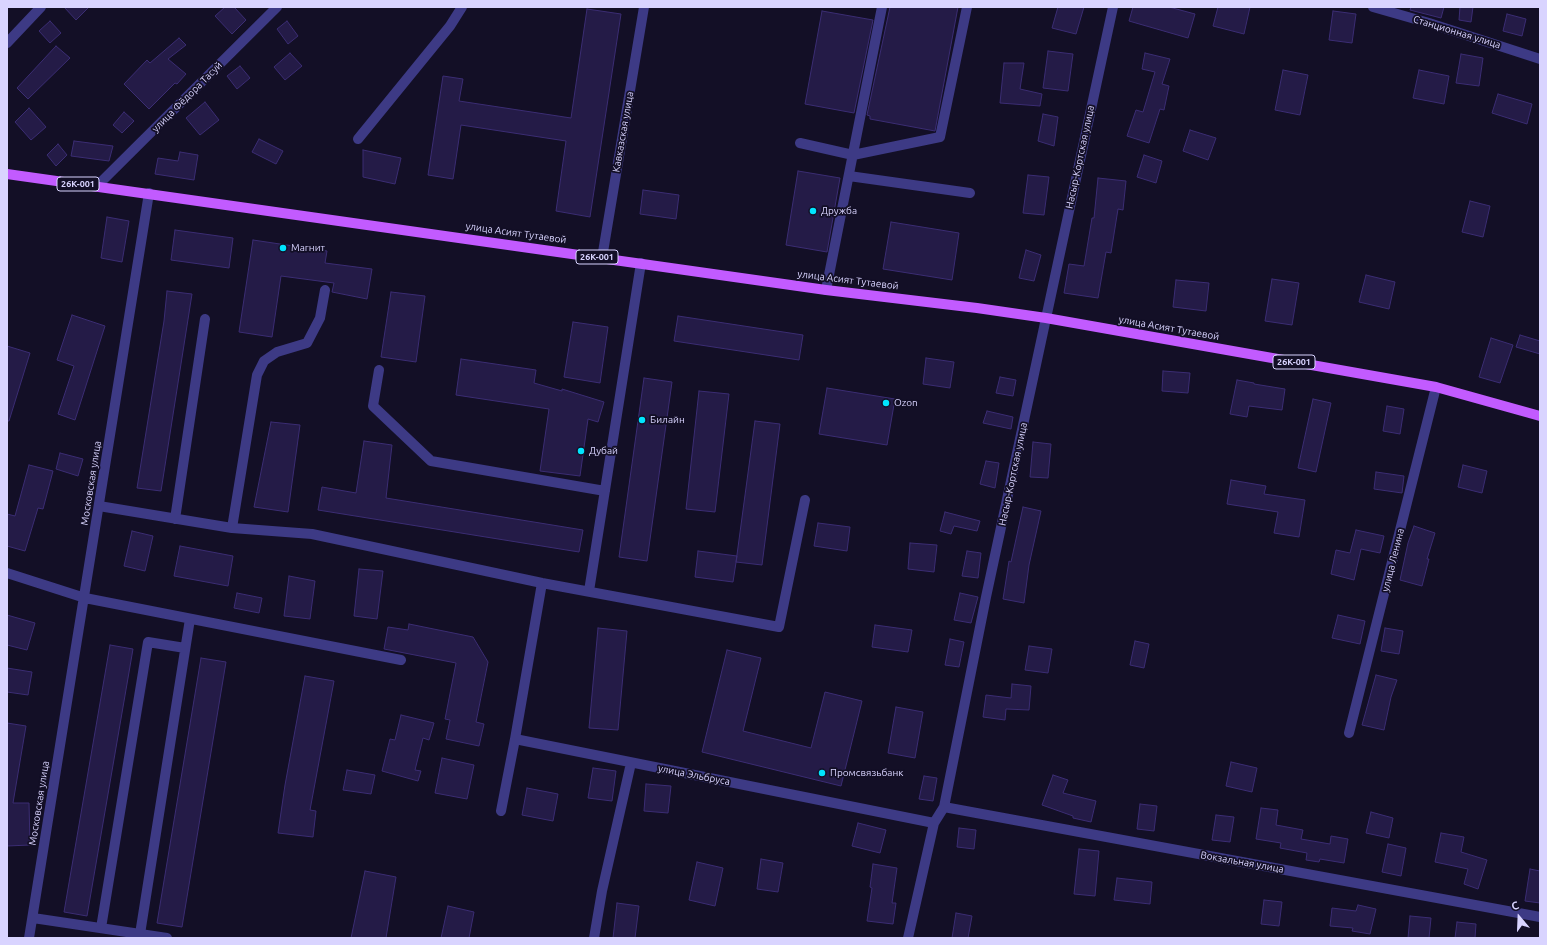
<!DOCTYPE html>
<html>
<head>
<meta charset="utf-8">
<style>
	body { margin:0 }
	#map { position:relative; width:1547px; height:945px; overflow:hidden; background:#130f26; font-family:Ubuntu,sans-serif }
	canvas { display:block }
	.frame { position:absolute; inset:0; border:8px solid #d9d4ff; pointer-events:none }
	.north { position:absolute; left:1499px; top:897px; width:40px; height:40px; -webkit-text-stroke:3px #130f26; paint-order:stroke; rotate:341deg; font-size:11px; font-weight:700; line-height:16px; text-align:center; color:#d9d4ff }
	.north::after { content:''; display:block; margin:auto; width:14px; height:18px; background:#d9d4ff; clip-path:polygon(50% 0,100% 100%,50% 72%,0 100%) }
</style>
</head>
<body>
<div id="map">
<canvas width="1547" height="945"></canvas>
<div class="frame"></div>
<div class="north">С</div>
</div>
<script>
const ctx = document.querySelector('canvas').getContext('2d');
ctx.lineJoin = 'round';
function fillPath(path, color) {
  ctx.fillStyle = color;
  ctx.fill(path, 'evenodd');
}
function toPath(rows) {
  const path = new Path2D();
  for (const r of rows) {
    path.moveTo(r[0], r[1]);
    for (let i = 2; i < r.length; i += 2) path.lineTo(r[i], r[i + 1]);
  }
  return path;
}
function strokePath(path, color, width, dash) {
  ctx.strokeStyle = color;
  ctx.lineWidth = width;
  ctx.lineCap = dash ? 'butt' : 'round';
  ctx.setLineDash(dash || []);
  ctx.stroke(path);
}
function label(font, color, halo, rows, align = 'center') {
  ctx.font = font + ' Ubuntu,sans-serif';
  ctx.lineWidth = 3.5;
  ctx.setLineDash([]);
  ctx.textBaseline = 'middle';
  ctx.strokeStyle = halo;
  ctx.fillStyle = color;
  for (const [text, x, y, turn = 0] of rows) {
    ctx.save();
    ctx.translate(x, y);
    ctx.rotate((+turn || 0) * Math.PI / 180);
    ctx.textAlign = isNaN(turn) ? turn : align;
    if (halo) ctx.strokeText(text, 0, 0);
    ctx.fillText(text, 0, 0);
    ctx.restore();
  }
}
const building = toPath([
	[64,7,89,7,76,20,64,7],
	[225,7,234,7,246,20,232,34,215,16,225,7],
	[890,7,958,7,935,131,870,119,870,116,867,115,890,7],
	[1058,7,1084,7,1076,34,1052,28,1058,7],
	[1133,7,1169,7,1195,14,1188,38,1129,21,1133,7],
	[1218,7,1250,7,1244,34,1213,26,1218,7],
	[1411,7,1444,7,1441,18,1410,10,1411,7],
	[1460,7,1473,7,1471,22,1459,20,1460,7],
	[587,9,621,14,590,217,556,211,566,141,461,125,453,179,428,175,443,76,463,79,459,101,571,118,587,9],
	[822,11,873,20,854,113,805,104,822,11],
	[1333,11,1356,14,1352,43,1329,40,1333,11],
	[1507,14,1526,19,1522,36,1503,31,1507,14],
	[50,21,61,33,50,43,39,31,50,21],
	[287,21,298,36,288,44,277,29,287,21],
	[179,38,186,45,168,59,186,74,177,84,175,83,149,109,124,84,147,60,150,63,179,38],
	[56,46,70,58,28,99,17,88,56,46],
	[1048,51,1073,54,1068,91,1043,88,1048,51],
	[290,53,302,66,285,80,274,67,290,53],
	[1145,53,1170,59,1162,84,1169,86,1164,110,1160,109,1149,143,1127,136,1136,110,1143,112,1155,72,1142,69,1145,53],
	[1461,54,1483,58,1479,86,1456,83,1461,54],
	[1004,63,1024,63,1020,89,1042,94,1040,106,1000,103,1004,63],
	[240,66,250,78,237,89,227,76,240,66],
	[1283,70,1308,75,1300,115,1275,110,1283,70],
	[1419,70,1449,76,1444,104,1413,98,1419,70],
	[1498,94,1532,104,1527,124,1492,113,1498,94],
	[205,102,219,120,200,135,186,118,205,102],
	[29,108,46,127,31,140,15,122,29,108],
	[124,112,134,121,122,133,113,125,124,112],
	[1043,114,1058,117,1054,146,1038,141,1043,114],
	[1190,130,1216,138,1208,160,1183,151,1190,130],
	[259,139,283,151,276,164,252,152,259,139],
	[74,141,113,146,109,161,71,156,74,141],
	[58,144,67,155,56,166,47,155,58,144],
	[363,150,401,158,395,184,363,177,363,150],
	[180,152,198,155,194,180,155,174,158,158,178,161,180,152],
	[1144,155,1162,161,1156,183,1137,177,1144,155],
	[798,171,840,178,827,252,786,245,798,171],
	[1028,175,1049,177,1044,215,1023,213,1028,175],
	[1098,178,1126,181,1123,210,1118,209,1111,253,1106,252,1098,298,1064,293,1069,264,1084,266,1092,218,1094,218,1098,178],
	[643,190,679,195,676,219,640,214,643,190],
	[1470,201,1490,206,1483,237,1462,232,1470,201],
	[107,217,129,221,122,262,101,258,107,217],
	[891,222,959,233,952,280,883,269,891,222],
	[175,230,233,238,229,268,171,260,175,230],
	[253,240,327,251,325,263,372,269,367,299,332,292,334,283,281,276,272,337,239,332,253,240],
	[1026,250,1041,255,1034,281,1019,278,1026,250],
	[1366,275,1395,282,1389,309,1359,302,1366,275],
	[1272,279,1299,283,1292,325,1265,321,1272,279],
	[1176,280,1209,283,1206,311,1173,307,1176,280],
	[167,291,192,294,161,491,137,488,164,321,167,291],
	[391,292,425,296,416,362,381,357,391,292],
	[72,315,105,326,75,420,58,414,74,366,57,360,72,315],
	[678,316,803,335,799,360,674,341,678,316],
	[573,322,608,327,600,383,564,377,573,322],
	[1520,335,1540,341,1540,354,1516,347,1520,335],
	[1491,338,1513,345,1500,383,1479,377,1491,338],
	[7,346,30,353,9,421,7,421,7,346],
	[926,358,954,362,950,388,923,384,926,358],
	[461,359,536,370,534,383,562,391,562,389,604,402,598,422,588,419,580,476,540,471,549,409,456,395,461,359],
	[1163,371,1190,373,1188,393,1162,391,1163,371],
	[1000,377,1016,380,1013,396,996,393,1000,377],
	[644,378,672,382,647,561,619,557,644,378],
	[1237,380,1254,383,1254,384,1285,389,1282,410,1249,406,1247,417,1230,414,1237,380],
	[827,388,895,399,887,445,819,434,827,388],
	[699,391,729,394,715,512,686,509,699,391],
	[1313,399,1331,403,1316,472,1298,468,1313,399],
	[1387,406,1404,409,1400,434,1383,431,1387,406],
	[987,411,1013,417,1011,429,983,423,987,411],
	[755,421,780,424,762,565,736,562,755,421],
	[271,422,300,425,288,512,254,507,271,422],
	[364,441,392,445,386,498,583,530,579,552,318,510,322,487,356,493,364,441],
	[1033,442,1051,444,1048,478,1030,477,1033,442],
	[60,453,83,459,78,476,56,469,60,453],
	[986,461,999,463,995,488,980,484,986,461],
	[29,465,53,471,43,509,38,508,25,551,7,546,7,514,15,516,29,465],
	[1463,465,1487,471,1482,493,1458,487,1463,465],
	[1376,472,1404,476,1402,493,1374,489,1376,472],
	[1231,480,1266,486,1264,494,1305,500,1299,537,1274,533,1278,512,1227,504,1231,480],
	[1023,507,1041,511,1029,565,1024,603,1003,599,1009,561,1011,562,1023,507],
	[945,512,980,521,977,531,954,526,951,534,940,531,945,512],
	[818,523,850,527,847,551,814,546,818,523],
	[1414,526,1435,533,1427,559,1429,559,1422,586,1400,580,1408,543,1414,526],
	[1356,530,1384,536,1380,553,1361,549,1354,580,1331,574,1336,550,1350,553,1356,530],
	[132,531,153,536,145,571,124,566,132,531],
	[910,543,937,545,934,572,908,569,910,543],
	[180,546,233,556,228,586,174,576,180,546],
	[698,551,737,556,733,582,695,577,698,551],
	[967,551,981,553,978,578,962,576,967,551],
	[359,569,383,571,377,619,354,616,359,569],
	[289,576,315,581,310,619,284,616,289,576],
	[237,593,262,598,259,613,234,608,237,593],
	[960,593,978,597,971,623,954,620,960,593],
	[7,615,35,623,27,650,7,645,7,615],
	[1338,615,1365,621,1360,644,1332,638,1338,615],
	[409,624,473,637,488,662,476,722,484,724,479,746,446,739,450,720,445,719,456,663,384,649,388,627,408,630,409,624],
	[875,625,912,630,908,652,872,647,875,625],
	[598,628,627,631,618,730,589,728,598,628],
	[1385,628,1403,631,1399,654,1381,651,1385,628],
	[950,639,964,642,959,667,945,665,950,639],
	[1135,641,1149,644,1144,668,1130,665,1135,641],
	[110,645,133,649,87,916,64,912,110,645],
	[1029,646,1052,649,1048,673,1025,670,1029,646],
	[727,650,761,658,743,731,811,748,825,692,862,701,841,786,702,752,727,650],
	[201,658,226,662,182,927,157,923,201,658],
	[7,668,32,672,28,695,7,692,7,668],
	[1376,675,1397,680,1391,697,1384,730,1362,725,1376,675],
	[305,676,334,681,310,810,316,811,313,837,278,833,285,785,305,676],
	[1012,684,1031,686,1029,710,1006,709,1005,720,983,717,986,695,1011,698,1012,684],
	[896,707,923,712,915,758,888,753,896,707],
	[401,715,434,723,429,740,423,738,415,770,421,771,418,781,382,771,390,739,395,740,401,715],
	[7,723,26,726,13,803,29,803,30,845,7,846,7,723],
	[442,758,474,765,467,799,435,793,442,758],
	[1231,762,1257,768,1252,792,1226,786,1231,762],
	[593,768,616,771,612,801,588,798,593,768],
	[347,770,375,775,371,794,343,790,347,770],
	[1053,775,1068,780,1063,793,1096,801,1091,822,1073,818,1073,816,1042,805,1053,775],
	[924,776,937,778,933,801,919,799,924,776],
	[646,784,671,786,668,813,644,811,646,784],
	[527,788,558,794,553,821,522,815,527,788],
	[1140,804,1157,806,1154,831,1137,829,1140,804],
	[1261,808,1278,810,1276,825,1303,830,1301,839,1330,844,1331,836,1348,839,1344,863,1320,859,1319,862,1306,860,1307,853,1280,848,1281,843,1256,839,1261,808],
	[1371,812,1393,818,1389,838,1366,833,1371,812],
	[1216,815,1234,817,1230,842,1212,840,1216,815],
	[858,823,886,830,880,853,852,846,858,823],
	[959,828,976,830,974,849,957,847,959,828],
	[1441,833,1464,837,1461,852,1487,860,1478,889,1464,884,1468,869,1435,862,1441,833],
	[1388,844,1406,848,1401,876,1382,872,1388,844],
	[1079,849,1099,851,1095,896,1074,894,1079,849],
	[761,859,783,863,778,892,757,889,761,859],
	[697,862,723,868,715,906,689,900,697,862],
	[873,864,897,868,892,903,896,903,893,924,867,921,872,888,870,887,873,864],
	[1530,869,1540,871,1540,903,1525,901,1530,869],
	[365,871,396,877,386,938,351,938,365,871],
	[1117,878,1152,882,1150,904,1114,900,1117,878],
	[1264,900,1282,902,1279,926,1261,924,1264,900],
	[617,903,639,906,635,938,613,938,617,903],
	[1358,905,1376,909,1370,934,1352,931,1353,928,1330,926,1332,908,1356,911,1358,905],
	[448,906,474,912,469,938,441,938,448,906],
	[956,913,972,916,968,938,952,938,956,913],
	[1410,916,1431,918,1429,938,1408,938,1410,916],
	[1457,922,1476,924,1475,938,1455,938,1457,922]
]);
fillPath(building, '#241b47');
strokePath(building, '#3b2d73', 1);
strokePath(toPath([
	[1373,7,1429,23,1540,59],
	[7,43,41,7],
	[358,139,450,26,462,7],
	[800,143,853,155,940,137,967,7],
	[849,176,970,193],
	[97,186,277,7],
	[602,258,644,7],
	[826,290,882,7],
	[379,370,373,406,431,461,605,491],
	[99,506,232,528,312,534,542,583,779,627,805,500],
	[175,519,205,319],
	[232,528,257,375,264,361,277,352,307,343,320,318,325,290],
	[7,573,85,598,401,660],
	[542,583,515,739,934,823],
	[589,591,641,263],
	[1349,733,1436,387],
	[944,807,1540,917],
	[501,811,515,739],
	[33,918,167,938],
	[101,928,148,642,185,648],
	[140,934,190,619],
	[29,938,149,193],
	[594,938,602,891,631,763],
	[908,938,934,823,944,807,986,597,1113,7]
]), '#3d3a85', 10);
strokePath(toPath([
	[7,174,826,290,977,308,1046,318,1436,387,1540,416]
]), '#c25bff', 10);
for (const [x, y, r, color] of [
	[813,211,4,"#00e5ff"],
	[283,248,4,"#00e5ff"],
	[886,403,4,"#00e5ff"],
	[642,420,4,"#00e5ff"],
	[581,451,4,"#00e5ff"],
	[822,773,4,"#00e5ff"]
]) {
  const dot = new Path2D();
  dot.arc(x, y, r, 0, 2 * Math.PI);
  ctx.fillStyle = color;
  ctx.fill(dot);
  strokePath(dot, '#130f26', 1.5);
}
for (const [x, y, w] of [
	[78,184,42],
	[597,257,42],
	[1294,362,42]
]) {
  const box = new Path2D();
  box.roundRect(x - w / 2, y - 7, w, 14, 3);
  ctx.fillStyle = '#130f26';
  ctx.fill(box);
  strokePath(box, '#d9d4ff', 1);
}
label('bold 9px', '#d9d4ff', null, [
	["26К-001",78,184],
	["26К-001",597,257],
	["26К-001",1294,362]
]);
label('10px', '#d9d4ff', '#130f26', [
	["Станционная улица",1457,32,17],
	["улица Фёдора Тасуй",187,97,-45],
	["Кавказская улица",623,132,-80],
	["Насыр-Кортская улица",1080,157,-78],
	["улица Асият Тутаевой",516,233,8],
	["улица Асият Тутаевой",848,280,7],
	["улица Асият Тутаевой",1169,328,10],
	["Насыр-Кортская улица",1013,474,-78],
	["Московская улица",91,483,-81],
	["улица Ленина",1393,560,-76],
	["улица Эльбруса",694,775,11],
	["Московская улица",39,803,-81],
	["Вокзальная улица",1242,862,10]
]);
label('10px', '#d9d4ff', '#130f26', [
	["Дружба",821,211],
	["Магнит",291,248],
	["Ozon",894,403],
	["Билайн",650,420],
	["Дубай",589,451],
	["Промсвязьбанк",830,773]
], 'left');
</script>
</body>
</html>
